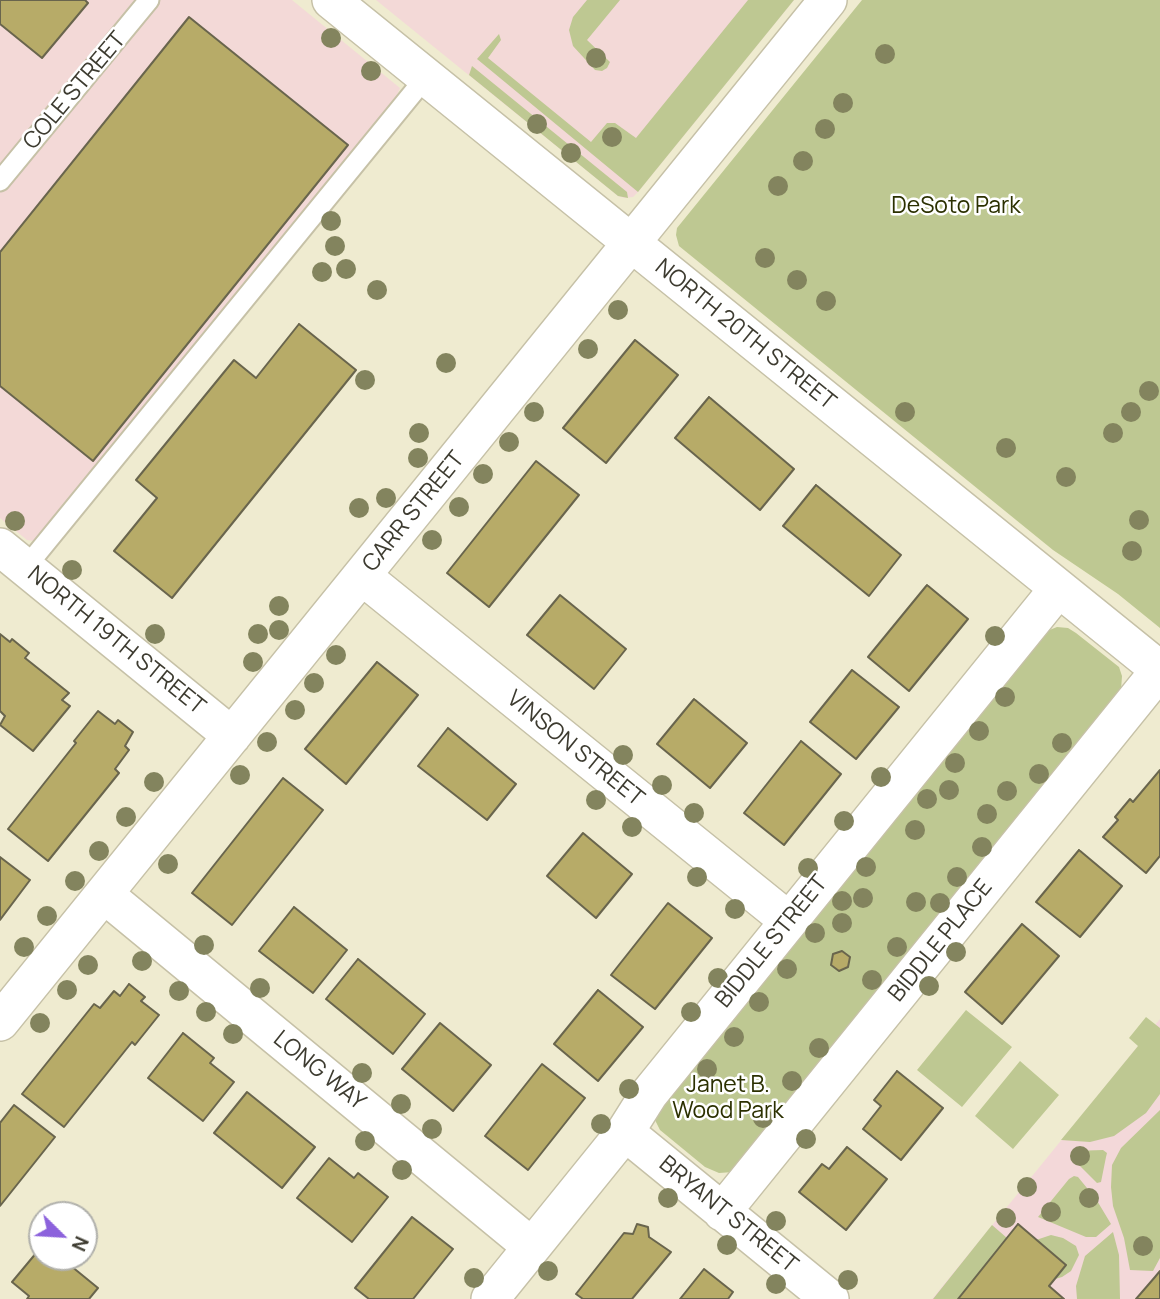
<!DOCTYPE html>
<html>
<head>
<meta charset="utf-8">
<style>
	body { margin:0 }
	#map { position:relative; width:1160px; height:1299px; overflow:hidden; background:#efebd0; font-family:Manrope,sans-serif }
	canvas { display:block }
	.north { position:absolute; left:28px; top:1201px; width:70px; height:70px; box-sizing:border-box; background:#fff; border:2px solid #b1b1ac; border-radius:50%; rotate:114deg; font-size:19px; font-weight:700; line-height:28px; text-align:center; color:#3d3b30 }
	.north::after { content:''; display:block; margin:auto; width:24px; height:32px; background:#8c62dc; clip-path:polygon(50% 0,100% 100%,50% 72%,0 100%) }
</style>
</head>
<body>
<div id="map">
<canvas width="1160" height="1299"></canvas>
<div class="north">N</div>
</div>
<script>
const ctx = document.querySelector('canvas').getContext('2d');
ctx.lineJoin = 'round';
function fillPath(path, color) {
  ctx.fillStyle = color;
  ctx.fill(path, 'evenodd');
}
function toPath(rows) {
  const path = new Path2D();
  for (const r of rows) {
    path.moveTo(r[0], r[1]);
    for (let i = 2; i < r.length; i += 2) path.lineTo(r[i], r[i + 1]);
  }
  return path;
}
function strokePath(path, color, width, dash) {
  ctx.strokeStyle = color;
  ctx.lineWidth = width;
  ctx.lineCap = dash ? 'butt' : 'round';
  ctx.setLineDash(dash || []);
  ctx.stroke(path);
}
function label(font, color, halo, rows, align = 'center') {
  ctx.font = font + ' Manrope,sans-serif';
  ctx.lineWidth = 5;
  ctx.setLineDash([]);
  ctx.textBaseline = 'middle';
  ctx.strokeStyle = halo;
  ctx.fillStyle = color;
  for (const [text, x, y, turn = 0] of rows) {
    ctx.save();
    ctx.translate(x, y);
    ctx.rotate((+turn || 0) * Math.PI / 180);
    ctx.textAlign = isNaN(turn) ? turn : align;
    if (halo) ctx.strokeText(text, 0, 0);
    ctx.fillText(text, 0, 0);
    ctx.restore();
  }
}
fillPath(toPath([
	[0,0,292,0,400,88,397,95,40,536,34,541,27,540,0,518],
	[376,0,794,0,638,192,633,197,624,198,618,196]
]), '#f3d9d7');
fillPath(toPath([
	[1160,1019,1160,1299,932,1299,1138,1046]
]), '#f3d8d9');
fillPath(toPath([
	[587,0,620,0,587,40,610,62,607,68,602,71,595,70,573,46,569,30,573,17],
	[748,0,794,0,638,192,477,59,499,34,501,40,488,58,591,142,607,123,615,123,636,138],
	[862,0,1160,0,1160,628,1118,594,1053,550,679,246,676,235,677,228],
	[472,66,627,192,628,198,618,196,469,75],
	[1057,627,1068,628,1076,633,1119,667,1122,676,1121,690,733,1172,719,1173,705,1167,660,1130,654,1118,656,1109,1042,633],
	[966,1010,1012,1047,962,1107,917,1070],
	[1146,1017,1160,1028,1160,1094,1146,1113,1114,1136,1090,1142,1061,1140,1138,1046,1129,1038],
	[1020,1061,1059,1095,1013,1149,975,1116],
	[1160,1110,1160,1258,1153,1271,1130,1270,1124,1238,1113,1206,1111,1187,1112,1165,1121,1148],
	[1103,1150,1107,1153,1106,1157,1101,1182,1097,1183,1070,1156,1073,1151],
	[1074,1176,1078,1177,1096,1199,1111,1224,1096,1237,1086,1237,1038,1217,1069,1179],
	[992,1225,1007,1238,958,1299,933,1299],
	[1113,1232,1119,1255,1120,1299,1077,1299,1076,1286,1085,1256],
	[1051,1235,1063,1238,1076,1246,1079,1255,1071,1271,1062,1277,1055,1279,1066,1264,1036,1240]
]), '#bec892');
const building = toPath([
	[0,0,85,0,88,3,42,58,0,24,0,0],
	[189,17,348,145,93,461,0,386,0,252,189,17],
	[299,324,356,370,172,598,114,551,157,498,136,480,234,360,256,378,299,324],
	[635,340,678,375,606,463,563,428,635,340],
	[709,397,794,469,760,510,675,438,709,397],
	[536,461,579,495,489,607,447,573,536,461],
	[816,485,901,555,869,596,783,526,816,485],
	[927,585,968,619,909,691,868,657,927,585],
	[560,595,626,649,594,689,527,635,560,595],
	[0,634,10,642,12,639,29,653,25,658,69,693,62,700,70,706,33,751,0,725,5,716,0,711,0,634],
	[377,662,418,695,346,784,305,749,377,662],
	[852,670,899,707,856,759,810,722,852,670],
	[694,699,747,743,710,788,657,744,694,699],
	[98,711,115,724,118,720,133,732,125,746,129,750,115,769,119,773,48,861,8,829,76,743,74,741,98,711],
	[448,728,516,784,487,820,418,766,448,728],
	[801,741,841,774,784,845,744,813,801,741],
	[1160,770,1160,856,1146,873,1103,837,1118,820,1115,817,1130,799,1133,802,1160,770],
	[283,778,323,810,232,925,192,893,283,778],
	[583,833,632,874,596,918,547,876,583,833],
	[1079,850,1122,886,1080,937,1036,902,1079,850],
	[0,857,30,880,0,920,0,857],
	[668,903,712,938,655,1009,611,975,668,903],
	[294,907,347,950,313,993,259,951,294,907],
	[1022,924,1059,956,1002,1024,965,992,1022,924],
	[842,951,850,957,848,967,839,971,831,965,833,954,842,951],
	[358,959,425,1014,393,1054,326,999,358,959],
	[129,984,145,997,141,1001,159,1015,135,1045,132,1042,64,1127,22,1094,94,1004,100,1008,114,991,120,996,129,984],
	[598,990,643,1027,598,1081,554,1044,598,990],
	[440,1023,491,1065,453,1111,402,1069,440,1023],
	[183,1033,214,1058,210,1063,234,1082,203,1121,148,1078,183,1033],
	[542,1064,585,1098,528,1170,485,1136,542,1064],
	[897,1071,943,1108,901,1160,863,1129,881,1106,874,1100,897,1071],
	[247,1092,315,1147,282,1188,214,1133,247,1092],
	[14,1105,55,1137,0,1206,0,1123,14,1105],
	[847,1147,887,1179,846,1230,799,1192,822,1164,829,1169,847,1147],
	[329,1158,354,1178,358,1173,388,1197,352,1242,297,1198,329,1158],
	[412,1217,453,1249,413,1299,369,1299,355,1288,412,1217],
	[637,1224,648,1227,649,1237,671,1252,632,1299,583,1299,576,1294,624,1233,633,1234,637,1224],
	[1018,1224,1066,1265,1049,1286,1064,1299,958,1299,1018,1224],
	[42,1246,42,1257,60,1257,98,1288,89,1299,27,1299,29,1296,12,1282,42,1246],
	[704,1269,733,1292,728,1299,680,1299,704,1269],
	[1160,1271,1160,1299,1136,1299,1155,1277,1160,1271]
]);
fillPath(building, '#b7ab68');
strokePath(building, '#69654d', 2);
const lane = toPath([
	[0,181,149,0],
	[26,567,426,77]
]);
const street = toPath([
	[331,0,1160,670],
	[0,547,232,736],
	[362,576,789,921],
	[105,895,532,1247],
	[0,1022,828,0],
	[625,1132,830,1299],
	[722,1212,1160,670],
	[490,1299,625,1132,649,1094,1058,589]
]);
strokePath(lane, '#c6c1a7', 23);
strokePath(street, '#c6c1a7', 40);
strokePath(lane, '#fff', 19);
strokePath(street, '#fff', 37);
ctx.fillStyle = '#83845e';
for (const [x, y] of [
	[331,38],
	[885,54],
	[596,58],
	[371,71],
	[843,103],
	[537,124],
	[825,129],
	[612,137],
	[571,153],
	[803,161],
	[778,186],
	[331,221],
	[335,246],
	[765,258],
	[346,269],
	[322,272],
	[797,280],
	[377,290],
	[826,301],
	[618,310],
	[588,349],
	[446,363],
	[365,380],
	[1149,391],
	[534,412],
	[905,412],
	[1131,412],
	[419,433],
	[1113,433],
	[509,442],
	[1006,448],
	[418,458],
	[483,474],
	[1066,477],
	[386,498],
	[459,507],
	[359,508],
	[1139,520],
	[15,521],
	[432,540],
	[1132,551],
	[72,570],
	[279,606],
	[279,630],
	[155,634],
	[258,634],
	[995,636],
	[336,655],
	[253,662],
	[314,683],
	[1005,697],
	[295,710],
	[979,731],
	[267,742],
	[1062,743],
	[623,755],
	[955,763],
	[1039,774],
	[240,775],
	[881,777],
	[154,782],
	[662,785],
	[949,790],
	[1007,791],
	[927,799],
	[596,800],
	[694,813],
	[987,814],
	[126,817],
	[844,821],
	[632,827],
	[915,830],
	[982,847],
	[99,851],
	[168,864],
	[866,867],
	[808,868],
	[697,877],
	[957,877],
	[75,881],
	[863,898],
	[842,901],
	[916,902],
	[940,903],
	[735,909],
	[47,916],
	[842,923],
	[815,933],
	[204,945],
	[24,947],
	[897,947],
	[956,952],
	[142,961],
	[88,965],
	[787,969],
	[718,978],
	[872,980],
	[929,986],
	[260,988],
	[67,990],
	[179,991],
	[759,1002],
	[206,1012],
	[691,1012],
	[40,1023],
	[233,1034],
	[734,1037],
	[819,1048],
	[707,1069],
	[362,1073],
	[792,1081],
	[629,1089],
	[401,1104],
	[763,1118],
	[601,1124],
	[432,1129],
	[806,1139],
	[365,1141],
	[1080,1156],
	[402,1170],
	[1027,1187],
	[668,1198],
	[1089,1198],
	[1051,1212],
	[1006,1218],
	[776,1221],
	[727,1245],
	[1143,1246],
	[548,1271],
	[474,1278],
	[848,1280],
	[776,1284]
]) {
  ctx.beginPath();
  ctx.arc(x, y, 10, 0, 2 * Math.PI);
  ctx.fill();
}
label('23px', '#3d3b30', '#fff', [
	["COLE STREET",75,91,-50],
	["NORTH 20TH STREET",745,335,39],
	["CARR STREET",414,512,-51],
	["NORTH 19TH STREET",116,641,39],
	["VINSON STREET",575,749,39],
	["BIDDLE PLACE",941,941,-51],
	["BIDDLE STREET",772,942,-51],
	["LONG WAY",319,1071,39],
	["BRYANT STREET",728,1215,39]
]);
label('23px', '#2b3000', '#fff', [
	["DeSoto Park",956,207],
	["Janet B.",728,1086],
	["Wood Park",728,1112]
]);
</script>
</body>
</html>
